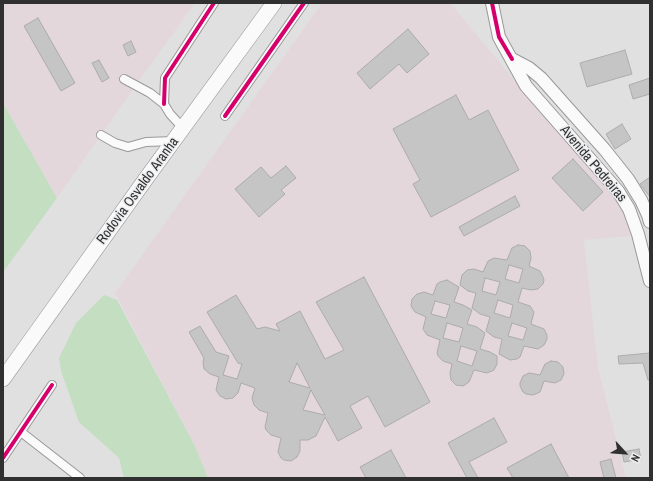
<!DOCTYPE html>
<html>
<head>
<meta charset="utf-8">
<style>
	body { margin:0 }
	#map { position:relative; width:653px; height:481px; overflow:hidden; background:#e0e0e0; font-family:"Archivo Narrow",sans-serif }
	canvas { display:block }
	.frame { position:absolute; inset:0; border:4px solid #303031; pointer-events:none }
	.north { position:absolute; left:605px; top:433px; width:40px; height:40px; -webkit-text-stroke:3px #ecedef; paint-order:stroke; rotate:116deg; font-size:11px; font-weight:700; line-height:16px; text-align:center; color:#303031 }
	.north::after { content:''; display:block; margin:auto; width:14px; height:18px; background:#303031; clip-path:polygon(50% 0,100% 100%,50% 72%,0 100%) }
</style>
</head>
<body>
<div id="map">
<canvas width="653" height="481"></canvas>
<div class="frame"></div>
<div class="north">N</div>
</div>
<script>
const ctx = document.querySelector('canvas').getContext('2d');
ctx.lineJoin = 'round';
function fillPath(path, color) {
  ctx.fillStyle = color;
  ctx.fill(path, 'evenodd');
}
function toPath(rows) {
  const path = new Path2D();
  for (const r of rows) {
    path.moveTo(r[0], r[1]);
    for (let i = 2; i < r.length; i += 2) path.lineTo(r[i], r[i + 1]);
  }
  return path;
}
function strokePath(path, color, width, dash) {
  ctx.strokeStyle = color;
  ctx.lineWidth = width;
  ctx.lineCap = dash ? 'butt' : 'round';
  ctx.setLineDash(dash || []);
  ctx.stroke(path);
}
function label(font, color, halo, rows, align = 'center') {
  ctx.font = font + ' "Archivo Narrow",sans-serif';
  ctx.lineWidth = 3;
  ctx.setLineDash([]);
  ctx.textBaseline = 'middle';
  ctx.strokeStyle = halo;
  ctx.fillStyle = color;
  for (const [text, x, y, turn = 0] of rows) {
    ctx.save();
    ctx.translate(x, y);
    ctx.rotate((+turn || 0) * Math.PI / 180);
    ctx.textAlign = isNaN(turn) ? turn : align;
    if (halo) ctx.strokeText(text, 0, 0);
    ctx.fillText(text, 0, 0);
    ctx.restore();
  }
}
fillPath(toPath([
	[3,3,195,3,136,85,57,198,3,103],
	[322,3,450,3,531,100,625,201,631,236,584,240,598,368,626,478,208,478,194,444,115,293]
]), '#e4d7db');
fillPath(toPath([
	[3,103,57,198,3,272],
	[104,295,117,300,194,444,208,478,124,478,119,458,79,422,61,371,59,358,76,323]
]), '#c3dec1');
const building = toPath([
	[38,18,75,83,61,91,24,26,38,18],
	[408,29,429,54,407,73,399,64,370,89,357,73,408,29],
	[131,41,136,52,128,56,123,45,131,41],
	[625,50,632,74,587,87,580,63,625,50],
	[99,60,109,78,102,82,92,63,99,60],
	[650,78,650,94,633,99,629,85,650,78],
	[456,95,469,120,488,110,519,170,431,217,413,184,420,180,393,129,456,95],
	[622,124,631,139,615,149,606,134,622,124],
	[573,159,603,192,583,211,552,178,573,159],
	[286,166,296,178,281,190,285,194,259,217,235,189,261,167,271,178,286,166],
	[650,177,650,197,640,184,650,177],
	[515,196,520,206,464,236,459,227,515,196],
	[518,245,525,246,530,251,531,258,529,266,540,271,543,277,544,280,543,284,538,289,531,290,522,288,518,302,530,306,534,312,531,324,544,329,547,335,547,339,544,345,538,349,524,346,520,357,517,359,510,360,499,354,502,339,494,337,486,331,490,317,480,314,472,308,476,293,468,291,460,285,462,275,467,270,474,269,483,272,488,261,494,258,507,260,512,248,518,245],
	[509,265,523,269,519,283,505,279,509,265],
	[485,278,500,282,496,295,482,291,485,278],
	[498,300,513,305,510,318,494,313,498,300],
	[512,323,527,328,523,340,508,336,512,323],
	[364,277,430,402,385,427,368,396,350,406,362,428,338,441,325,417,316,436,308,440,300,440,300,451,297,457,291,461,284,460,281,458,278,452,281,438,271,435,266,430,265,427,268,413,259,410,254,405,252,398,255,388,241,383,238,393,233,398,226,399,220,396,216,390,219,377,210,374,204,369,203,362,204,358,189,332,200,326,216,352,229,356,223,375,237,379,242,364,238,363,207,312,236,295,257,329,265,327,280,331,276,324,300,311,325,359,344,350,316,302,364,277],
	[297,363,308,384,310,388,289,382,297,363],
	[311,390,313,394,325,415,303,410,311,390],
	[447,280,459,287,454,302,463,305,472,310,467,324,477,327,485,333,480,349,490,352,497,356,497,364,494,370,487,373,474,370,469,382,463,386,456,385,451,380,450,373,452,364,443,361,438,356,437,353,440,340,427,335,423,329,426,317,415,312,411,306,412,299,417,294,424,292,433,295,437,284,440,282,447,280],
	[435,301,450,305,446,318,431,314,435,301],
	[447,323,463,328,459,342,443,338,447,323],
	[461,346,477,351,472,366,457,361,461,346],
	[650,353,650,380,648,380,643,363,619,364,618,356,650,353],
	[551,361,558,362,563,367,564,374,561,380,555,383,544,381,540,392,533,395,526,394,523,392,520,386,520,383,523,376,529,373,540,375,545,364,551,361],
	[494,418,507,442,469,462,478,478,467,478,448,443,494,418],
	[551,444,569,478,513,478,507,468,551,444],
	[639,449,641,459,624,462,622,452,639,449],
	[391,450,406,478,366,478,360,467,391,450],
	[611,459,616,478,604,478,600,462,611,459]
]);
fillPath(building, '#c6c5c5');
strokePath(building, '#acacac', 1);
const street = toPath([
	[124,79,150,93,164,104,170,114,183,128],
	[164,104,165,78,214,3],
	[225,116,304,3],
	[101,135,115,143,128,147,146,142,174,141],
	[21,432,80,478],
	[3,458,52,385]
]);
const secondary = toPath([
	[492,3,499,37,526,86,618,191,629,209,638,234,650,281],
	[512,59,529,68,541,78,605,150,628,179,641,200,648,215,650,222]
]);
const highway = toPath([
	[3,379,145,180,274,3]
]);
strokePath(street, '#999', 10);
strokePath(secondary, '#999', 14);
strokePath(highway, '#999', 16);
strokePath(street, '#fafafa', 8);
strokePath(secondary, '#fafafa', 12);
strokePath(highway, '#fafafa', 15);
strokePath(toPath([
	[492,3,499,37,512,59],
	[164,104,165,78,214,3],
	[225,116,304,3],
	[3,458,52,385]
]), '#d6006c', 4);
label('14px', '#303031', '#ecedef', [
	["Avenida Pedreiras",593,164,50],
	["Rodovia Osvaldo Aranha",138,191,-54]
]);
</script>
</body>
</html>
